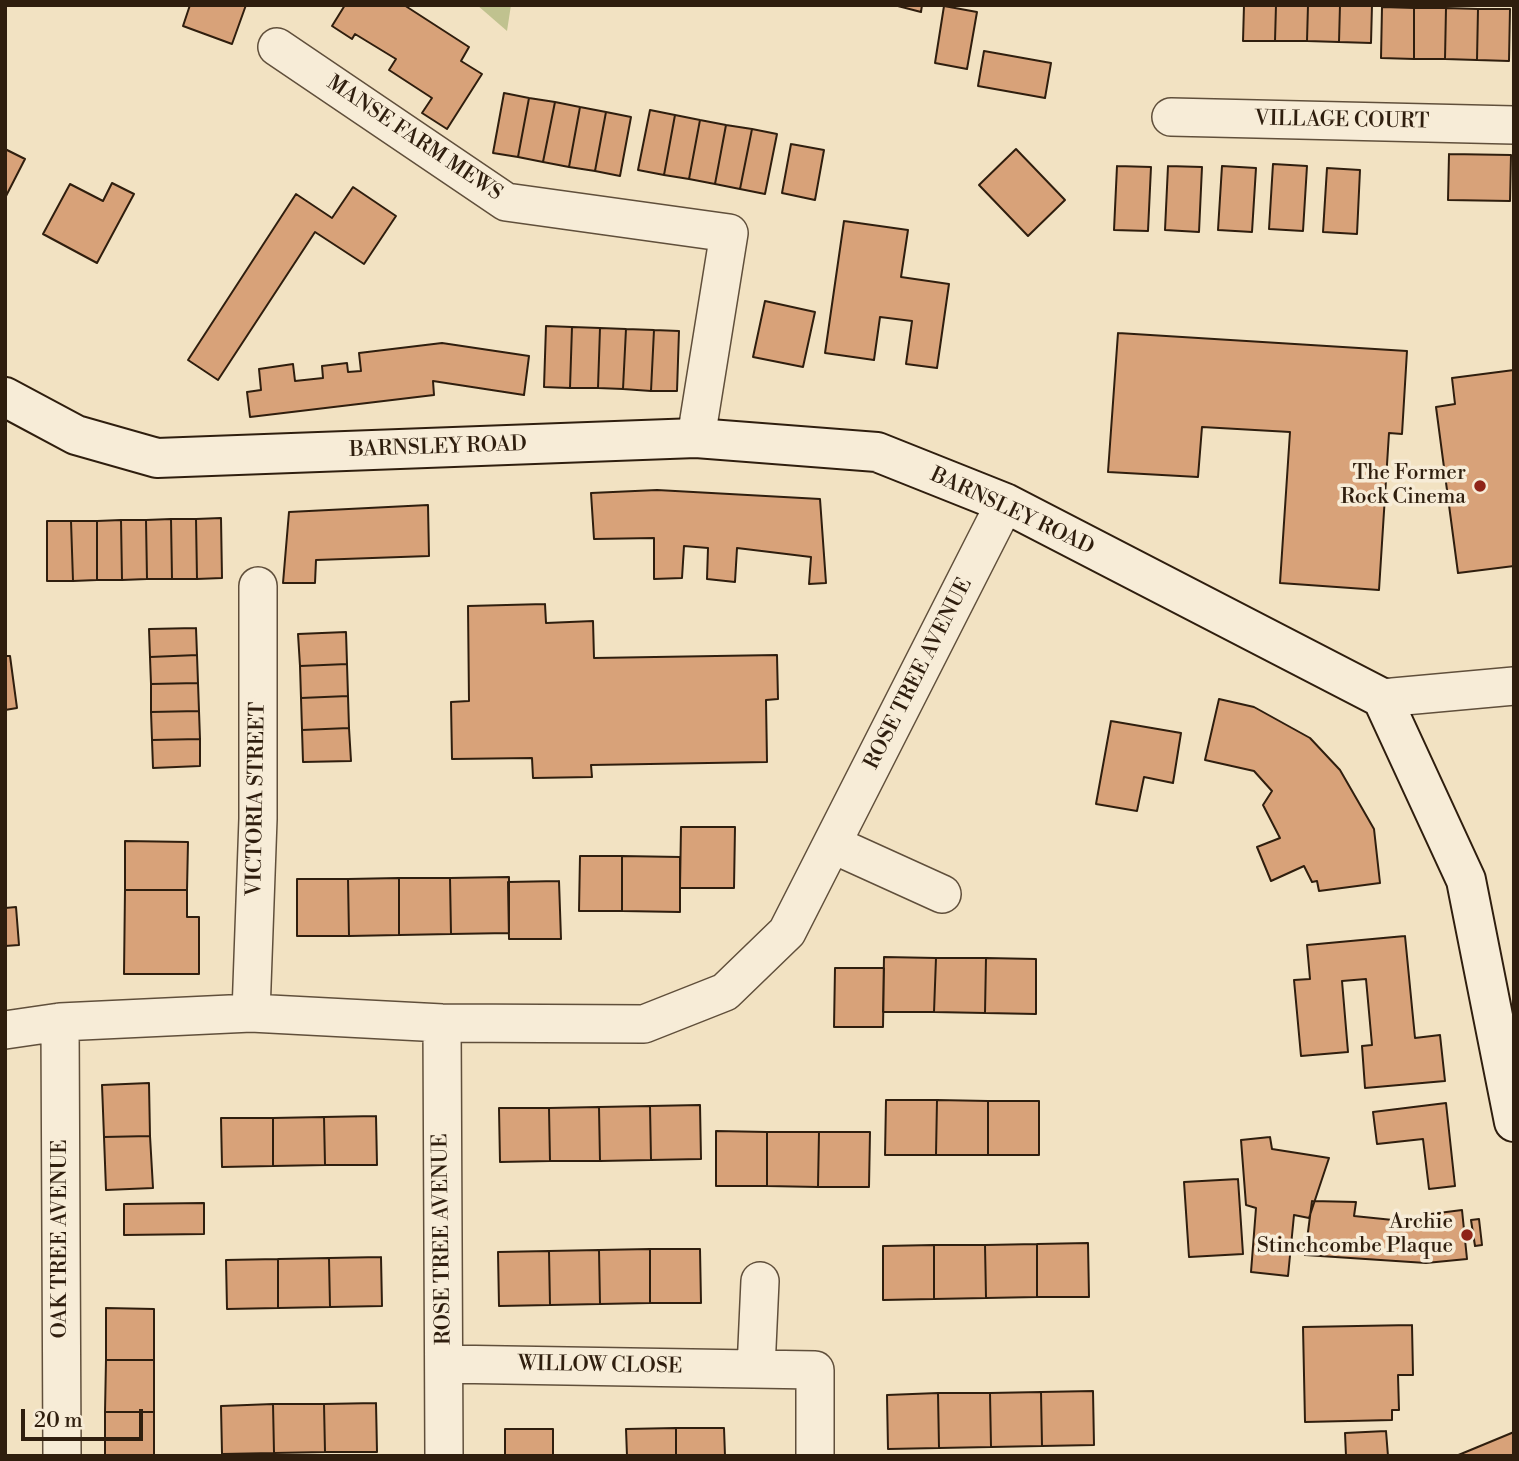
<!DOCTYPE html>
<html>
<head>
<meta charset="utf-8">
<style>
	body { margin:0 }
	#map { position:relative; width:1519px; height:1461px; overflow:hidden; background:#f2e2c2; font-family:"Libre Bodoni",serif }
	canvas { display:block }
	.frame { position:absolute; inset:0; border:7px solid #2f1e0e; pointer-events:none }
	.scale { position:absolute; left:21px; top:1409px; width:122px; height:32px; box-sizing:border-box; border:4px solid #2f1e0e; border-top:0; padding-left:9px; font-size:21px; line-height:24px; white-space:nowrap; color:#2f1e0e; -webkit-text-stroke:5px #f7ecd7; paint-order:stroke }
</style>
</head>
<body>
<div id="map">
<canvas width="1519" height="1461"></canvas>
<div class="frame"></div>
<div class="scale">20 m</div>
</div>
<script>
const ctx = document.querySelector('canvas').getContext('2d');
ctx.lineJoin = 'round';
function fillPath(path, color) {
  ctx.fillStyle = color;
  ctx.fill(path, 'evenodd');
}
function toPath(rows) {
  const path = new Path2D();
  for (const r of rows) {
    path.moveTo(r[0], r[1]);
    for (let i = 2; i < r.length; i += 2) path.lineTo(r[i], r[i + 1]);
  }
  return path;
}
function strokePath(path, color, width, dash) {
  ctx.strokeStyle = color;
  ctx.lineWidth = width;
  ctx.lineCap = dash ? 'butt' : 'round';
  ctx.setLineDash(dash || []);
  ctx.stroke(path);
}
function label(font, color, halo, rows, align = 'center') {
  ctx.font = font + ' "Libre Bodoni",serif';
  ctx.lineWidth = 7;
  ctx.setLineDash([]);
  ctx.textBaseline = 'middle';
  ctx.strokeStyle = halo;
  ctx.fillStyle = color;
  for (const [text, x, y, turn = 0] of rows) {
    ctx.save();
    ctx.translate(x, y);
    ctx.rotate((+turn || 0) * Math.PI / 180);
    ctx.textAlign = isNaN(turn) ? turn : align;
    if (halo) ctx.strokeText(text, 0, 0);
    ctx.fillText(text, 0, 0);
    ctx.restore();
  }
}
fillPath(toPath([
	[477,5,511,5,507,31]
]), '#c0c28f');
const building = toPath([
	[190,5,246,5,232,44,183,26,190,5],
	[345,5,404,5,469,47,461,61,482,74,447,129,422,113,432,98,389,70,396,59,355,34,352,39,332,26,345,5],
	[894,5,922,5,921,12,894,5],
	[1244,5,1276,5,1275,41,1243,41,1244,5],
	[1276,5,1308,5,1307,41,1275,41,1276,5],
	[1308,5,1340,5,1339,42,1307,41,1308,5],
	[1340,5,1372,5,1371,43,1339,42,1340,5],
	[944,6,977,12,967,69,935,63,944,6],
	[1382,7,1414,8,1414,59,1381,58,1382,7],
	[1414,8,1446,8,1445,59,1414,59,1414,8],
	[1446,8,1478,9,1477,60,1445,59,1446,8],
	[1478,9,1510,9,1509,61,1477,60,1478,9],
	[984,51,1051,63,1045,98,978,86,984,51],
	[504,93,529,98,518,157,493,153,504,93],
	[529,98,555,102,543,162,518,157,529,98],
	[555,102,580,107,569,167,543,162,555,102],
	[580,107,606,112,595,171,569,167,580,107],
	[650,110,675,115,664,175,638,170,650,110],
	[606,112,631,117,620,176,595,171,606,112],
	[675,115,700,120,689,179,664,175,675,115],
	[700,120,726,125,715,184,689,179,700,120],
	[726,125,752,129,740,189,715,184,726,125],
	[752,129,777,134,765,194,740,189,752,129],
	[791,144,824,150,815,200,782,193,791,144],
	[5,149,25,159,5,198,5,149],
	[1016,149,1065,200,1028,236,979,185,1016,149],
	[1449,154,1511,155,1510,201,1448,200,1449,154],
	[1273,164,1307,166,1303,231,1269,229,1273,164],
	[1117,166,1151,167,1148,231,1114,230,1117,166],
	[1168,166,1202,167,1199,232,1165,230,1168,166],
	[1222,166,1256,168,1252,232,1218,230,1222,166],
	[1327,168,1360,170,1357,234,1323,232,1327,168],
	[112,183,134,194,97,263,43,234,70,184,103,201,112,183],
	[353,187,396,216,364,264,315,232,218,380,188,360,296,194,332,218,353,187],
	[844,221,908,230,901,277,949,284,937,368,906,364,912,321,880,317,874,360,825,353,844,221],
	[765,301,815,312,803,367,753,357,765,301],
	[546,326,572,327,570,388,544,387,546,326],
	[572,327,600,328,598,388,570,388,572,327],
	[600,328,626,329,623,389,598,388,600,328],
	[626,329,654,330,651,391,623,389,626,329],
	[654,330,679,331,677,391,651,391,654,330],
	[1118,333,1407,351,1402,434,1389,433,1379,590,1280,583,1290,432,1202,427,1198,477,1108,472,1118,333],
	[442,343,529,356,524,395,433,381,434,395,250,417,247,392,261,390,259,369,293,364,295,381,323,378,322,366,347,363,348,372,361,371,359,353,442,343],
	[1514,370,1514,566,1458,573,1436,407,1455,404,1452,378,1514,370],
	[657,490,820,499,826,583,809,584,811,557,737,548,735,582,707,579,708,548,684,546,682,578,654,579,654,538,594,539,591,493,657,490],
	[428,505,429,556,316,560,315,583,283,583,289,512,428,505],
	[221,518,222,578,197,579,196,519,221,518],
	[171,519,196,519,197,579,172,579,171,519],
	[171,519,172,579,147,579,146,520,171,519],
	[121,520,146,520,147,579,122,580,121,520],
	[121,520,122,580,97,580,97,521,121,520],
	[47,521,71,521,73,581,47,581,47,521],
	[71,521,97,521,97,580,73,581,71,521],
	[545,604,546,623,593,621,594,658,777,655,778,699,766,700,767,762,591,765,592,777,533,778,532,758,452,759,451,702,469,701,468,606,545,604],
	[196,628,197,655,150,657,149,629,196,628],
	[346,632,347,664,300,666,298,634,346,632],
	[197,655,198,683,151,684,150,657,197,655],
	[5,656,10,656,17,708,5,710,5,656],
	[347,664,348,696,301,698,300,666,347,664],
	[198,683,199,711,151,712,151,684,198,683],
	[348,696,349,728,302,730,301,698,348,696],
	[1219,699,1254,707,1310,738,1340,770,1374,829,1380,883,1319,891,1317,881,1312,882,1304,866,1271,881,1257,847,1280,838,1263,805,1272,791,1254,771,1205,760,1219,699],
	[199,711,200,739,152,740,151,712,199,711],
	[1111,721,1181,733,1173,783,1144,777,1137,811,1096,804,1111,721],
	[349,728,351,761,303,762,302,730,349,728],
	[200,739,200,766,153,768,152,740,200,739],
	[681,827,735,827,734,888,680,888,681,827],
	[125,841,188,842,187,890,125,890,125,841],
	[580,856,622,856,622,911,579,911,580,856],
	[622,856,680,857,680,912,622,911,622,856],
	[509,877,509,933,451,934,450,878,509,877],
	[399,878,399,935,349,936,348,879,399,878],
	[399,878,450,878,451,934,399,935,399,878],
	[297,879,348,879,349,936,297,936,297,879],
	[559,881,561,939,509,939,508,882,559,881],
	[125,890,187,890,187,917,199,917,199,974,124,974,125,890],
	[16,907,19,945,5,946,5,908,16,907],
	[1405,936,1415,1038,1440,1035,1445,1081,1365,1088,1362,1046,1372,1045,1366,979,1342,981,1348,1052,1301,1056,1294,980,1310,979,1307,945,1405,936],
	[884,957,936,958,934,1012,883,1012,884,957],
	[936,958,986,958,985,1013,934,1012,936,958],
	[986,958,1036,959,1036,1014,985,1013,986,958],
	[835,968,884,968,883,1027,834,1027,835,968],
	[149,1083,150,1136,104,1137,102,1085,149,1083],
	[886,1100,937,1100,936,1155,885,1155,886,1100],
	[937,1100,988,1101,988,1155,936,1155,937,1100],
	[988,1101,1039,1101,1039,1155,988,1155,988,1101],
	[1446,1103,1455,1186,1429,1189,1423,1139,1377,1144,1373,1112,1446,1103],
	[700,1105,701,1159,651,1160,650,1106,700,1105],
	[650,1106,651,1160,600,1161,599,1107,650,1106],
	[599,1107,600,1161,550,1161,549,1108,599,1107],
	[499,1108,549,1108,550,1161,500,1162,499,1108],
	[376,1116,377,1165,325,1165,324,1117,376,1116],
	[324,1117,325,1165,273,1166,273,1118,324,1117],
	[221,1118,273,1118,273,1166,222,1167,221,1118],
	[716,1131,767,1132,767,1186,716,1186,716,1131],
	[767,1132,819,1132,818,1187,767,1186,767,1132],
	[819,1132,870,1132,869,1187,818,1187,819,1132],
	[150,1136,153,1188,106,1190,104,1137,150,1136],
	[1270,1137,1272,1149,1329,1158,1309,1218,1294,1215,1288,1276,1251,1272,1256,1208,1246,1205,1241,1140,1270,1137],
	[1238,1179,1243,1254,1189,1257,1184,1182,1238,1179],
	[1312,1201,1356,1202,1354,1216,1422,1223,1423,1215,1462,1210,1467,1259,1426,1263,1305,1255,1312,1201],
	[204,1203,204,1234,124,1235,124,1204,204,1203],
	[1479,1219,1482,1245,1475,1246,1471,1220,1479,1219],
	[1088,1243,1089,1297,1037,1297,1037,1244,1088,1243],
	[1037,1244,1037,1297,986,1298,985,1245,1037,1244],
	[934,1245,934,1299,883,1300,883,1246,934,1245],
	[934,1245,985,1245,986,1298,934,1299,934,1245],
	[650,1249,700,1249,701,1303,650,1303,650,1249],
	[650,1249,650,1303,600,1304,599,1250,650,1249],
	[599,1250,600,1304,550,1305,549,1251,599,1250],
	[549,1251,550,1305,499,1306,498,1252,549,1251],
	[381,1257,382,1306,330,1307,329,1258,381,1257],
	[329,1258,330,1307,278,1308,278,1259,329,1258],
	[278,1259,278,1308,227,1309,226,1260,278,1259],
	[106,1308,154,1309,154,1360,106,1360,106,1308],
	[1412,1325,1413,1375,1398,1375,1399,1410,1392,1410,1392,1420,1305,1422,1303,1327,1412,1325],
	[106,1360,154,1360,154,1412,105,1412,106,1360],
	[1093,1391,1094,1445,1042,1446,1041,1392,1093,1391],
	[1041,1392,1042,1446,991,1447,990,1393,1041,1392],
	[938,1393,939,1448,888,1449,887,1395,938,1393],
	[938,1393,990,1393,991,1447,939,1448,938,1393],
	[376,1403,377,1452,325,1452,324,1404,376,1403],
	[273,1404,274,1453,222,1454,221,1406,273,1404],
	[273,1404,324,1404,325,1452,274,1453,273,1404],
	[105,1412,154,1412,154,1456,105,1456,105,1412],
	[676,1428,724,1428,725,1456,676,1456,676,1428],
	[676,1428,676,1456,627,1456,626,1429,676,1428],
	[505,1429,553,1429,553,1456,505,1456,505,1429],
	[1386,1431,1388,1456,1346,1456,1345,1433,1386,1431],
	[1514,1432,1514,1456,1456,1456,1514,1432]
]);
fillPath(building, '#d8a279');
strokePath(building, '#2f1e0e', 2);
const street = toPath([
	[277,47,506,202,729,233,696,438],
	[1171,117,1514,125],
	[1382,698,1514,686],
	[834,845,942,894],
	[251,1013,258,819,258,586],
	[60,1022,62,1456],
	[442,1023,444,1456],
	[5,1030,60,1022,251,1013,442,1023,644,1024,725,992,787,932,1005,503],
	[444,1364,815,1370,815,1456],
	[756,1369,760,1281]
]);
const secondary = toPath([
	[5,397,76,435,157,458,696,438,877,452,1005,503,1382,698,1466,880,1514,1122]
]);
strokePath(street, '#604f3b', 40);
strokePath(secondary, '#2f1e0e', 42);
strokePath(street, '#f7ecd7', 37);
strokePath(secondary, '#f7ecd7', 38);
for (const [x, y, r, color] of [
	[1480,486,7,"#8f2418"],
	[1467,1235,7,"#8f2418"]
]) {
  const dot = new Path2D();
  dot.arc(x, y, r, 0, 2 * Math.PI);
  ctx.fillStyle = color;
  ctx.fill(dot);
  strokePath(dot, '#f7ecd7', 2.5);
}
label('21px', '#2f1e0e', '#f7ecd7', [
	["VILLAGE COURT",1342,121,1],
	["MANSE FARM MEWS",414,139,34],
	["BARNSLEY ROAD",438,448,-2],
	["BARNSLEY ROAD",1012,512,25],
	["ROSE TREE AVENUE",919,674,-63],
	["VICTORIA STREET",257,799,-89],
	["OAK TREE AVENUE",61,1239,-90],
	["ROSE TREE AVENUE",443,1239,-91],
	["WILLOW CLOSE",600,1366,1]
]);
label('21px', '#2f1e0e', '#f7ecd7', [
	["The Former",1466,474],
	["Rock Cinema",1466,498],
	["Archie",1453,1223],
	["Stinchcombe Plaque",1453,1247]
], 'right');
</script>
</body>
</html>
